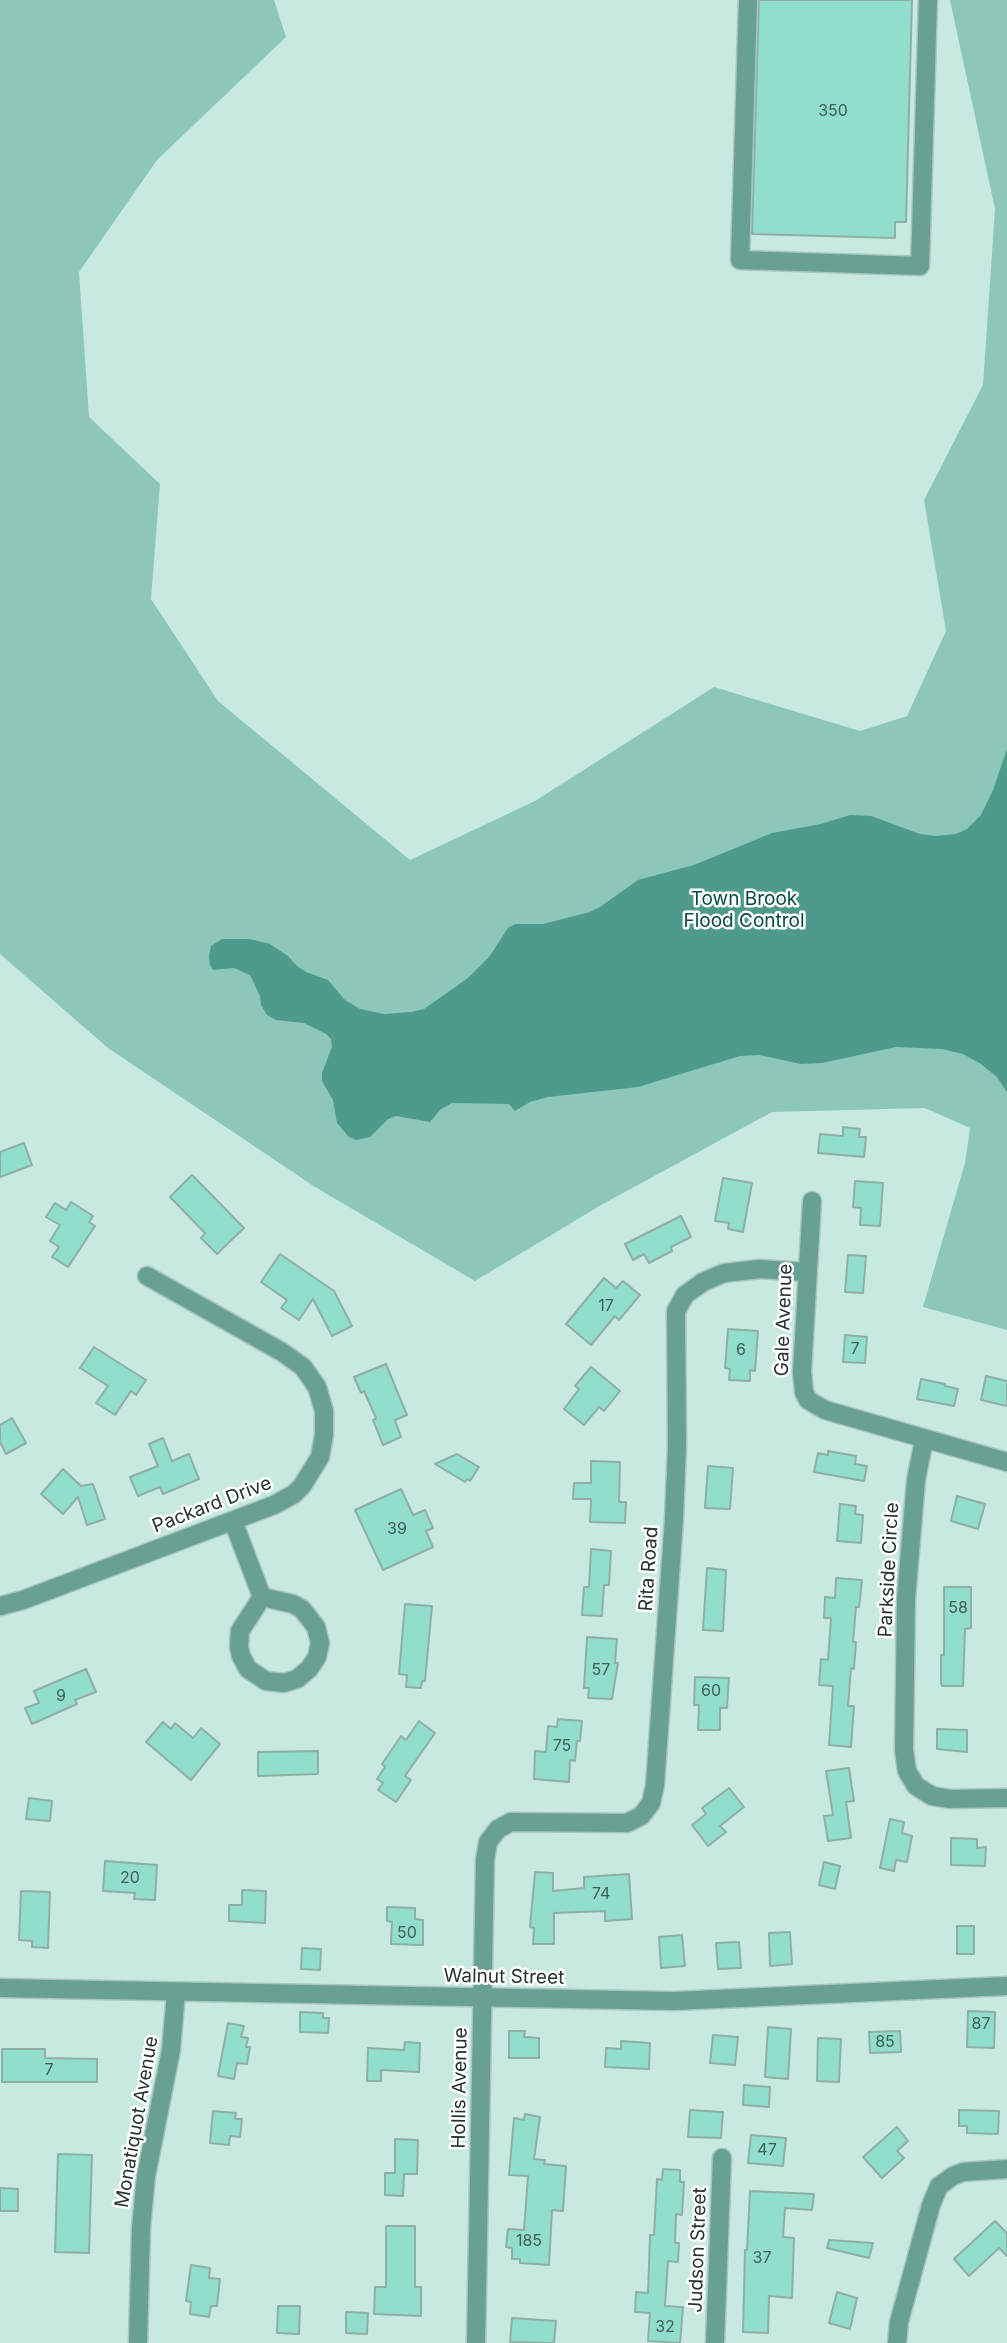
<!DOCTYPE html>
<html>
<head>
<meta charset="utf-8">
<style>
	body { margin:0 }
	canvas { display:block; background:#c8e9e1 }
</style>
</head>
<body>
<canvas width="1007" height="2343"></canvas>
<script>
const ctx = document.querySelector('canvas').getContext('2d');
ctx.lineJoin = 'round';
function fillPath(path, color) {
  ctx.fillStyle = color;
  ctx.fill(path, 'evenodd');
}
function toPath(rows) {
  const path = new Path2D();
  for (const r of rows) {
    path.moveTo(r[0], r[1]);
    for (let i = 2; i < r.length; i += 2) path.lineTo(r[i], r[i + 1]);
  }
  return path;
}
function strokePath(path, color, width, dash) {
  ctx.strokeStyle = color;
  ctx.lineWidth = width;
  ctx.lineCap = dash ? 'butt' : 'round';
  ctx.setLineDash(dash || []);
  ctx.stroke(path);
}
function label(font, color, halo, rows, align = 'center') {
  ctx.font = font + ' Inter,sans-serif';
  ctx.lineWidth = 5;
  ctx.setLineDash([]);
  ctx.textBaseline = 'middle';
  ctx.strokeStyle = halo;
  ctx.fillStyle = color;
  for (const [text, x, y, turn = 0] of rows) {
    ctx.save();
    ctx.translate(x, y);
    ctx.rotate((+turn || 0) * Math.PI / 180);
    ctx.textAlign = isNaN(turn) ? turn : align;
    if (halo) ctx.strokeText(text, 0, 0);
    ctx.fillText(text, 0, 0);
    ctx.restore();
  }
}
fillPath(toPath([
	[0,0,274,0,286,37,157,160,79,272,89,417,160,484,151,599,218,701,410,860,535,801,714,687,860,731,907,716,946,631,924,500,983,385,995,209,950,0,1007,0,1007,1330,923,1307,965,1163,970,1128,925,1108,772,1112,601,1205,475,1281,315,1187,108,1048,0,954]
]), '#8dc7b9');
fillPath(toPath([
	[1007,749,1007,1092,997,1077,981,1064,963,1054,942,1049,896,1047,822,1063,801,1064,759,1055,740,1056,638,1087,548,1097,530,1102,515,1111,509,1104,452,1103,440,1110,430,1122,396,1116,388,1119,370,1137,356,1140,349,1137,337,1123,333,1100,322,1081,322,1073,332,1047,331,1039,326,1034,304,1023,276,1020,267,1015,261,1005,260,996,250,975,234,968,213,970,210,965,209,956,211,946,222,939,249,939,270,944,288,956,297,966,306,972,328,980,345,1000,360,1009,384,1014,412,1012,424,1009,468,978,489,957,508,928,515,924,543,924,590,912,600,907,638,880,694,865,772,833,821,824,850,815,871,816,920,834,935,836,956,834,967,829,981,815,993,790]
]), '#4e9b8b');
const building = toPath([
	[759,0,912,0,906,222,895,222,895,238,752,234,759,0],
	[843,1127,860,1129,859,1137,866,1137,864,1157,818,1153,820,1134,843,1136,843,1127],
	[24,1143,32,1165,0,1177,0,1152,24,1143],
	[192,1175,244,1228,217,1254,201,1238,205,1233,170,1197,192,1175],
	[723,1178,752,1183,743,1232,728,1229,729,1223,715,1221,723,1178],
	[855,1181,883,1183,880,1226,860,1225,861,1208,853,1207,855,1181],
	[71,1202,93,1216,89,1222,95,1226,68,1267,52,1257,59,1247,50,1241,60,1225,46,1217,55,1203,66,1210,71,1202],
	[681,1216,691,1237,671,1247,672,1251,649,1263,644,1254,633,1260,625,1244,681,1216],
	[280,1254,334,1291,352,1326,332,1336,313,1299,299,1320,281,1308,287,1300,261,1282,280,1254],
	[848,1255,866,1256,863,1293,845,1292,848,1255],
	[604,1278,616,1288,623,1281,640,1295,619,1320,615,1316,591,1345,566,1324,604,1278],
	[728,1329,758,1331,755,1371,750,1370,750,1381,729,1380,730,1369,725,1368,728,1329],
	[845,1335,867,1337,865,1363,843,1362,845,1335],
	[94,1347,146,1380,136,1395,131,1391,115,1415,96,1403,108,1386,80,1368,94,1347],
	[386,1364,407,1415,395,1420,401,1437,383,1445,373,1420,376,1418,364,1391,361,1393,354,1377,386,1364],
	[591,1367,620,1391,604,1411,599,1407,584,1425,564,1409,579,1389,575,1386,591,1367],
	[986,1376,1007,1381,1007,1406,981,1400,986,1376],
	[921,1379,945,1384,945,1386,958,1389,954,1406,917,1399,921,1379],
	[12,1418,26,1443,6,1454,0,1442,0,1425,12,1418],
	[163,1438,172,1461,189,1454,199,1479,163,1494,160,1487,138,1496,130,1477,158,1466,149,1444,163,1438],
	[828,1451,856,1456,855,1464,867,1466,864,1481,814,1472,818,1453,828,1455,828,1451],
	[457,1454,479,1467,470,1481,467,1479,465,1482,435,1464,457,1454],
	[591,1461,620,1462,619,1502,626,1502,625,1523,590,1522,591,1499,573,1499,574,1483,591,1483,591,1461],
	[708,1466,733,1468,730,1509,705,1508,708,1466],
	[63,1469,81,1486,93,1484,105,1519,87,1525,78,1497,63,1514,41,1494,63,1469],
	[401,1489,413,1515,425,1510,433,1528,426,1531,433,1547,383,1570,355,1510,401,1489],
	[957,1496,985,1504,978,1529,951,1521,957,1496],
	[840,1504,856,1506,855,1514,863,1515,861,1543,837,1541,840,1504],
	[591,1549,611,1551,609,1585,604,1585,602,1616,582,1615,584,1587,589,1587,591,1549],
	[707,1568,726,1570,723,1631,703,1630,707,1568],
	[836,1578,862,1580,859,1607,856,1607,853,1642,856,1642,854,1669,851,1668,848,1706,854,1706,851,1747,829,1745,833,1686,819,1685,821,1659,828,1660,831,1618,824,1618,825,1597,835,1598,836,1578],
	[944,1587,971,1587,971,1628,965,1629,963,1686,942,1686,941,1683,941,1655,944,1655,944,1587],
	[405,1604,432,1606,425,1681,422,1681,421,1688,406,1687,407,1675,399,1674,405,1604],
	[587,1637,617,1639,615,1663,618,1663,612,1699,588,1698,589,1688,584,1688,587,1637],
	[86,1669,96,1692,75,1700,77,1704,32,1724,25,1708,39,1703,34,1691,86,1669],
	[695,1677,729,1678,727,1708,720,1708,720,1730,698,1730,699,1705,694,1705,695,1677],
	[558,1719,582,1721,580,1741,577,1741,575,1761,570,1760,569,1782,534,1779,535,1751,546,1752,548,1726,557,1727,558,1719],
	[419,1721,435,1733,405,1776,411,1780,396,1802,378,1790,383,1783,377,1779,385,1767,382,1764,401,1736,406,1740,419,1721],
	[163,1722,171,1729,175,1723,193,1738,201,1728,220,1744,191,1780,146,1742,163,1722],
	[937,1729,967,1730,967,1752,937,1749,937,1729],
	[318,1751,318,1774,258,1776,258,1752,318,1751],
	[849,1768,854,1801,846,1802,851,1838,828,1841,824,1816,833,1815,826,1771,849,1768],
	[729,1788,744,1807,720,1826,726,1832,708,1846,692,1825,706,1814,702,1808,729,1788],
	[29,1798,52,1801,50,1821,26,1819,29,1798],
	[890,1819,904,1822,902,1833,912,1836,907,1862,896,1860,894,1871,880,1868,890,1819],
	[951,1838,977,1839,977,1848,986,1847,985,1866,951,1865,951,1838],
	[105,1861,157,1865,155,1900,134,1899,135,1893,103,1891,105,1861],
	[824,1862,840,1866,835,1889,819,1885,824,1862],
	[535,1872,553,1873,553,1891,584,1888,584,1877,629,1874,632,1919,605,1921,605,1911,554,1913,554,1944,533,1944,534,1928,530,1927,535,1872],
	[242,1890,266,1891,265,1923,229,1921,229,1905,242,1905,242,1890],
	[21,1891,50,1892,48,1948,32,1947,32,1941,19,1940,21,1891],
	[387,1907,415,1908,415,1919,423,1920,423,1945,391,1944,392,1922,387,1921,387,1907],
	[957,1926,974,1926,974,1954,957,1954,957,1926],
	[790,1932,792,1964,770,1966,769,1933,790,1932],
	[682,1935,685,1966,661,1968,659,1937,682,1935],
	[739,1942,741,1968,718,1969,716,1943,739,1942],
	[302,1948,321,1949,320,1970,301,1969,302,1948],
	[968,2011,995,2012,994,2048,967,2047,968,2011],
	[300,2012,323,2013,323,2018,329,2018,328,2033,300,2032,300,2012],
	[228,2023,244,2026,241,2037,248,2038,246,2047,250,2047,247,2064,237,2063,234,2079,218,2076,228,2023],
	[768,2027,791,2029,788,2079,765,2077,768,2027],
	[509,2031,525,2031,524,2037,539,2038,539,2058,509,2058,509,2031],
	[900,2031,901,2052,870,2053,869,2032,900,2031],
	[713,2035,738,2037,735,2065,710,2063,713,2035],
	[818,2038,841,2039,839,2082,817,2081,818,2038],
	[621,2041,650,2043,649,2069,605,2067,606,2048,621,2049,621,2041],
	[405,2042,420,2043,419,2072,381,2070,381,2081,367,2081,368,2048,404,2050,405,2042],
	[2,2049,45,2049,45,2058,97,2059,97,2082,2,2082,2,2049],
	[744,2085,770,2087,769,2107,743,2105,744,2085],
	[690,2110,723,2112,721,2138,688,2137,690,2110],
	[959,2110,999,2111,998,2134,967,2133,967,2126,959,2126,959,2110],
	[213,2111,236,2113,235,2119,242,2119,240,2137,230,2136,229,2145,210,2143,213,2111],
	[525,2114,540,2117,534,2159,545,2160,544,2164,566,2166,563,2211,552,2210,549,2265,520,2263,520,2259,512,2259,512,2248,506,2247,508,2229,524,2230,528,2176,509,2175,514,2118,524,2120,525,2114],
	[897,2127,908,2141,897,2151,904,2158,882,2178,863,2157,897,2127],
	[751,2135,786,2138,783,2166,748,2163,751,2135],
	[395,2139,418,2140,417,2174,404,2174,403,2196,385,2195,385,2173,395,2173,395,2139],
	[58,2154,92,2155,89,2253,55,2252,58,2154],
	[663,2169,680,2170,680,2182,684,2182,682,2215,676,2214,675,2243,679,2243,678,2262,668,2261,665,2306,683,2307,680,2343,648,2341,650,2313,635,2312,636,2292,648,2293,650,2235,654,2235,657,2179,662,2180,663,2169],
	[0,2188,18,2189,18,2211,0,2211,0,2188],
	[750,2191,814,2194,812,2210,785,2208,783,2237,794,2238,792,2298,769,2296,768,2333,743,2332,745,2250,747,2250,750,2191],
	[995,2221,1007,2233,1007,2256,999,2248,969,2276,954,2259,995,2221],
	[386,2226,415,2226,415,2287,421,2287,421,2316,374,2314,375,2287,386,2287,386,2226],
	[829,2240,873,2243,869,2258,827,2248,829,2240],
	[191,2265,210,2268,209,2278,220,2279,217,2306,211,2306,209,2317,190,2314,191,2302,186,2301,191,2265],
	[837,2292,857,2298,850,2329,829,2323,837,2292],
	[278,2306,300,2306,299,2334,277,2333,278,2306],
	[346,2312,368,2313,367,2334,346,2333,346,2312],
	[512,2318,556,2321,554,2343,510,2342,512,2318]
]);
fillPath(building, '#91decd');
strokePath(building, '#8faea6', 2);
const minor = toPath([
	[748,0,740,260,920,266,928,0],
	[812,1201,802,1372,804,1392,808,1400,825,1410,1007,1462],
	[924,1440,916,1480,906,1599,904,1750,907,1771,916,1786,932,1796,950,1799,1007,1798],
	[233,1521,262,1597,240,1631,239,1647,241,1656,248,1669,266,1681,284,1683,297,1679,309,1669,317,1657,320,1643,316,1627,302,1609,293,1604,262,1597],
	[0,1606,23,1600,274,1505,294,1494,302,1486,320,1457,324,1435,324,1411,317,1387,303,1367,282,1352,147,1276],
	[0,1988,674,2001,1007,1986],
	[138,2343,141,2228,146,2176,171,2050,176,1992],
	[476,2343,485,1860,488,1842,498,1829,511,1822,627,1823,641,1816,651,1803,655,1785,674,1519,677,1446,676,1311,685,1295,703,1282,724,1273,760,1269,806,1272],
	[715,2343,722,2158],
	[897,2343,899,2322,931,2205,939,2186,953,2176,963,2172,1007,2169]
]);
strokePath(minor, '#a8c5be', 21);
strokePath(minor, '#68a194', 18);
label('16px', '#415e57', null, [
	["350",833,111],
	["17",606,1306],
	["7",855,1349],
	["6",741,1350],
	["39",397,1529],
	["58",958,1608],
	["57",601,1670],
	["60",711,1691],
	["9",61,1696],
	["75",562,1746],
	["20",130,1878],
	["74",601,1894],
	["50",407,1933],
	["87",981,2024],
	["85",885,2042],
	["7",49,2070],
	["47",767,2150],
	["185",529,2241],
	["37",762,2258],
	["32",665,2327]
]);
label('19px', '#064c41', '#fff', [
	["Town Brook",744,899],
	["Flood Control",744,921]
]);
label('19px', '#263330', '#fff', [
	["Gale Avenue",784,1320,-88],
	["Packard Drive",212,1505,-21],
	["Rita Road",649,1569,-86],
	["Parkside Circle",889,1570,-87],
	["Walnut Street",504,1977,1],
	["Hollis Avenue",460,2088,-89],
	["Monatiquot Avenue",137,2122,-80],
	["Judson Street",698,2250,-88]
]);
</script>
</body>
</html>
